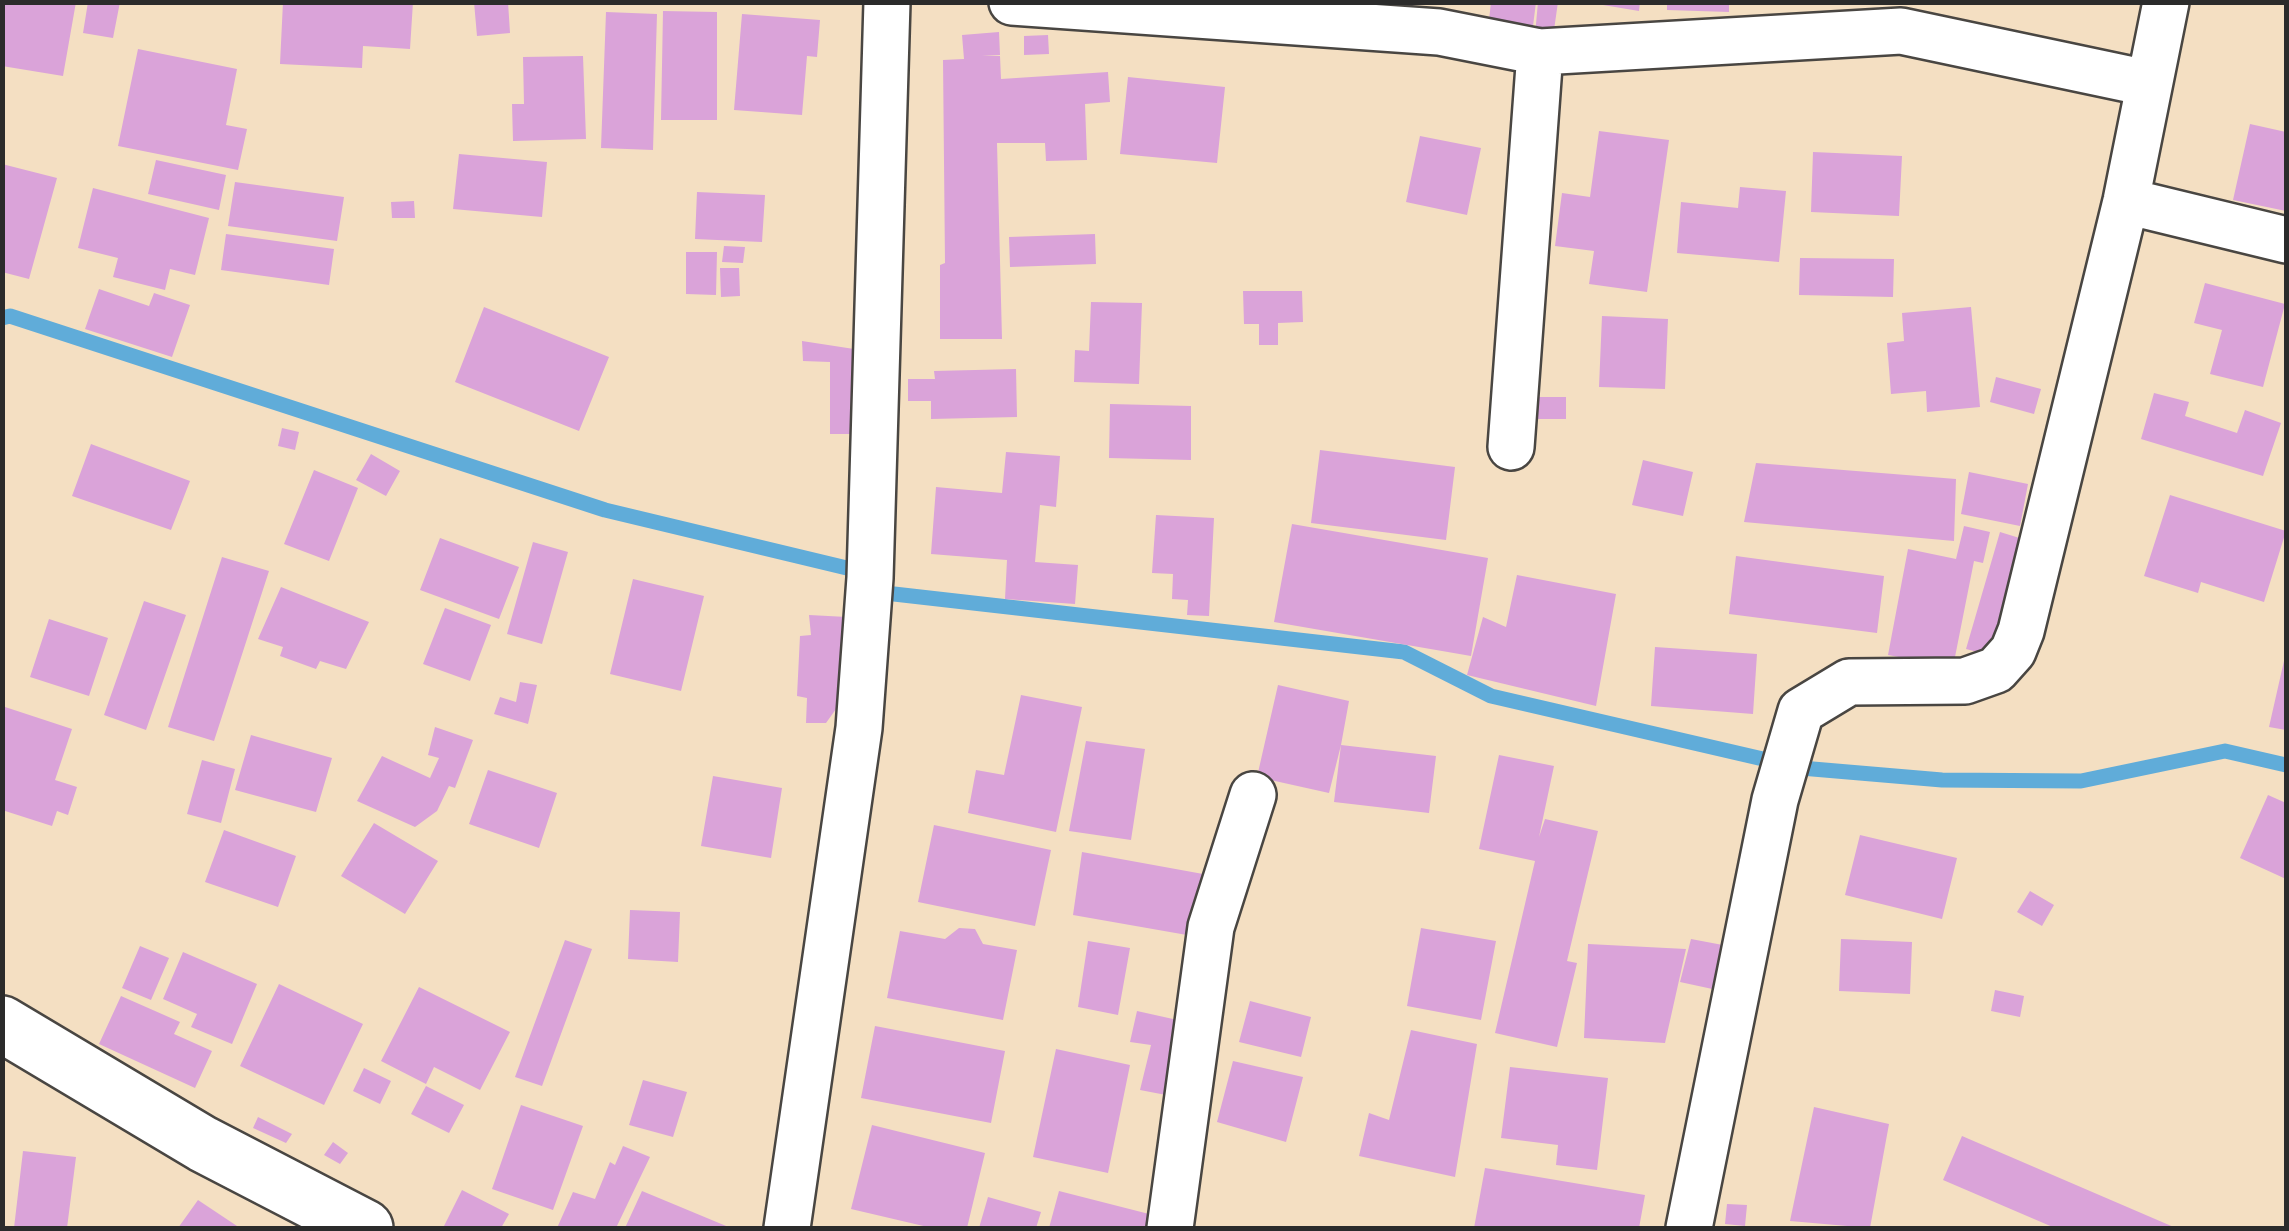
<!DOCTYPE html>
<html>
<head>
<meta charset="utf-8">
<style>
	body { margin:0 }
	#map { position:relative; width:2289px; height:1231px; overflow:hidden; background:#f4dfc2; font-family:Kalam,sans-serif }
	canvas { display:block }
	.frame { position:absolute; inset:0; border:5px solid #2b2b2b; pointer-events:none }
</style>
</head>
<body>
<div id="map">
<canvas width="2289" height="1231"></canvas>
<div class="frame"></div>
</div>
<script>
const ctx = document.querySelector('canvas').getContext('2d');
ctx.lineJoin = 'round';
function toPath(rows) {
  const path = new Path2D();
  for (const r of rows) {
    path.moveTo(r[0], r[1]);
    for (let i = 2; i < r.length; i += 2) path.lineTo(r[i], r[i + 1]);
  }
  return path;
}
function strokePath(path, color, width, dash) {
  ctx.strokeStyle = color;
  ctx.lineWidth = width;
  ctx.lineCap = dash ? 'butt' : 'round';
  ctx.setLineDash(dash || []);
  ctx.stroke(path);
}
function fillPath(path, color) {
  ctx.fillStyle = color;
  ctx.fill(path, 'evenodd');
}
strokePath(toPath([
	[2,318,10,316,605,510,851,569],
	[894,594,1404,652,1491,696,1763,759],
	[1801,768,1942,780,2081,781,2225,751,2286,765]
]), '#60acd9', 15);
fillPath(toPath([
	[2,2,76,2,63,76,2,66],
	[88,2,120,2,113,38,83,33],
	[283,2,413,2,410,49,363,46,362,68,280,64],
	[474,2,508,2,510,33,477,36],
	[1491,2,1536,2,1532,34,1488,29],
	[1538,2,1558,2,1553,37,1535,35],
	[1585,2,1640,2,1639,11],
	[1667,2,1729,2,1729,12,1667,10],
	[663,11,717,12,717,120,661,120],
	[606,12,657,14,653,150,601,148],
	[742,14,820,20,817,57,807,56,802,115,734,110],
	[999,32,1000,55,982,56,1000,56,1001,79,1108,72,1110,102,1085,104,1087,160,1046,161,1045,143,997,143,1002,339,940,339,940,265,945,263,943,60,964,59,962,35],
	[1048,35,1049,54,1024,55,1024,36],
	[138,49,237,69,226,125,247,129,238,170,118,146],
	[583,56,586,139,513,141,512,104,524,104,523,57],
	[1128,77,1225,87,1217,163,1120,154],
	[2250,124,2286,132,2286,211,2233,200],
	[1599,131,1669,140,1647,292,1589,284,1594,251,1555,246,1562,193,1590,197],
	[1420,136,1481,148,1467,215,1406,202],
	[1813,152,1902,156,1899,216,1811,212],
	[459,154,547,162,542,217,453,209],
	[156,160,226,175,219,210,148,194],
	[2,164,57,178,29,279,2,272],
	[235,182,344,197,337,241,228,226],
	[1740,187,1786,191,1779,262,1677,253,1681,202,1738,208],
	[93,188,209,218,195,275,170,269,165,290,113,277,118,258,78,248],
	[697,192,765,195,762,242,695,239],
	[414,201,415,218,392,218,391,202],
	[226,234,334,249,329,285,221,270],
	[1095,234,1096,264,1010,267,1009,237],
	[724,246,745,247,743,263,722,262],
	[686,252,717,252,716,295,686,294],
	[1800,258,1894,259,1893,297,1799,295],
	[720,268,739,268,740,296,721,297],
	[2205,283,2285,304,2263,387,2210,374,2222,330,2194,323],
	[99,289,149,306,154,293,190,305,172,357,85,329],
	[1243,291,1302,291,1303,322,1278,323,1278,345,1259,345,1259,324,1244,324],
	[1091,302,1142,303,1139,384,1074,382,1075,350,1089,351],
	[484,307,609,357,579,431,455,382],
	[1971,307,1980,407,1927,412,1926,391,1891,394,1887,343,1904,341,1902,313],
	[1602,316,1668,319,1665,389,1599,387],
	[802,341,854,349,853,434,830,434,830,362,803,361],
	[1016,369,1017,417,931,419,931,401,908,401,908,379,935,379,934,371],
	[1996,377,2041,389,2034,414,1990,402],
	[2154,393,2189,402,2185,416,2237,433,2245,410,2281,423,2263,476,2141,439],
	[1535,397,1566,397,1566,419,1535,419],
	[1110,404,1191,406,1191,460,1109,458],
	[282,428,299,432,295,450,278,446],
	[91,444,190,481,171,530,72,496],
	[1320,450,1455,467,1446,540,1311,523],
	[1006,452,1060,456,1056,507,1040,505,1035,562,1078,565,1075,604,1005,599,1007,560,931,554,936,487,1002,493],
	[371,454,400,471,386,496,356,480],
	[1643,460,1693,472,1683,516,1632,505],
	[1756,463,1956,479,1954,541,1744,522],
	[314,470,358,488,329,561,284,544],
	[1969,472,2028,484,2020,526,1961,514],
	[2170,495,2286,531,2264,602,2201,582,2198,593,2144,576],
	[1156,515,1214,518,1209,616,1187,615,1188,600,1172,599,1173,574,1152,573],
	[1292,524,1488,558,1471,656,1274,622],
	[1964,526,1990,532,1983,563,1974,561,1953,667,1888,655,1908,549,1956,559],
	[2000,532,2026,540,1993,656,1966,649],
	[440,538,519,567,499,619,420,590],
	[533,542,568,552,542,644,507,634],
	[1736,556,1884,576,1877,633,1729,614],
	[222,557,269,571,214,741,168,727],
	[1517,575,1616,594,1596,706,1467,675,1483,617,1506,627],
	[633,579,704,596,681,691,610,674],
	[281,587,369,622,346,669,320,661,316,669,280,656,283,647,258,639],
	[144,601,186,615,146,730,104,715],
	[445,608,491,625,470,681,423,664],
	[809,615,847,617,841,702,826,723,806,723,807,698,797,696,800,636,811,635],
	[49,619,108,638,89,696,30,677],
	[1655,647,1757,654,1753,714,1651,706],
	[2286,652,2286,730,2269,727],
	[520,682,537,685,528,724,494,714,500,697,516,702],
	[1278,685,1349,701,1341,745,1436,756,1429,813,1334,802,1341,745,1329,793,1257,777],
	[1021,695,1082,707,1056,832,968,813,976,770,1004,775],
	[2,706,72,729,55,780,77,787,68,815,57,811,52,826,2,810],
	[435,727,473,740,455,788,449,786,437,811,415,827,357,801,382,756,430,778,439,758,428,755],
	[251,735,332,758,316,812,235,790],
	[1086,741,1145,749,1131,840,1069,831],
	[1499,755,1554,766,1539,837,1545,819,1598,831,1567,961,1577,963,1557,1047,1495,1033,1535,861,1479,849],
	[202,760,235,769,221,823,187,814],
	[488,770,557,793,539,848,469,824],
	[713,776,782,788,771,858,701,846],
	[2268,795,2286,803,2286,879,2240,858],
	[374,823,438,861,405,914,341,876],
	[934,825,1051,850,1035,926,918,902],
	[224,830,296,856,278,907,205,882],
	[1860,835,1957,858,1942,919,1845,895],
	[1082,852,1214,876,1204,938,1073,915],
	[2030,891,2054,905,2042,926,2017,912],
	[630,910,680,912,678,962,628,959],
	[959,928,975,929,983,944,1017,950,1003,1020,887,998,900,931,945,939],
	[1421,928,1496,941,1481,1020,1407,1006],
	[1691,939,1728,946,1717,990,1680,982],
	[1841,939,1912,942,1910,994,1839,991],
	[565,940,592,949,542,1086,515,1077],
	[1088,941,1130,948,1118,1015,1078,1007],
	[1588,944,1686,949,1665,1043,1584,1038],
	[140,946,169,958,151,1000,122,988],
	[183,952,257,984,232,1044,191,1027,197,1014,163,999],
	[279,984,363,1024,324,1105,240,1066],
	[419,987,510,1032,480,1090,434,1067,426,1084,381,1061],
	[1995,990,2024,996,2020,1017,1991,1011],
	[121,996,180,1022,174,1034,212,1051,195,1088,99,1044],
	[1250,1001,1311,1017,1301,1057,1239,1042],
	[1137,1011,1182,1021,1166,1095,1140,1090,1151,1045,1130,1042],
	[875,1026,1005,1051,991,1123,861,1098],
	[1411,1030,1477,1044,1455,1177,1359,1156,1369,1113,1389,1120],
	[1056,1049,1130,1065,1108,1173,1033,1157],
	[1233,1061,1303,1077,1286,1142,1217,1122],
	[1510,1067,1608,1078,1597,1170,1556,1165,1558,1145,1501,1138],
	[364,1068,391,1081,380,1104,353,1091],
	[643,1080,687,1092,673,1137,629,1125],
	[426,1086,464,1105,449,1133,411,1114],
	[521,1105,583,1126,553,1210,492,1189],
	[1814,1107,1889,1124,1870,1228,1790,1221],
	[258,1117,292,1134,286,1143,253,1128],
	[872,1125,985,1153,967,1228,932,1228,851,1209],
	[1962,1136,2176,1228,2055,1228,1943,1180],
	[333,1142,348,1153,340,1164,324,1155],
	[623,1146,650,1157,616,1228,557,1228,573,1192,595,1199,610,1162,615,1165],
	[23,1151,76,1157,67,1228,14,1228],
	[1485,1168,1645,1195,1639,1228,1474,1228],
	[462,1190,509,1214,501,1228,443,1228],
	[642,1191,731,1228,625,1228],
	[1059,1191,1153,1215,1150,1228,1049,1228],
	[988,1197,1041,1212,1036,1228,979,1228],
	[198,1200,240,1228,178,1228],
	[1727,1204,1747,1205,1745,1226,1725,1224]
]), '#daa3d9');
const street = toPath([
	[1012,2,1439,32,1540,52,1901,31,2147,83],
	[2126,201,2286,240],
	[1511,447,1540,52],
	[787,1228,859,728,870,578,887,2],
	[1170,1228,1211,927,1253,795],
	[1689,1228,1775,800,1801,711,1849,682,1965,681,1996,670,2013,651,2021,631,2126,201,2166,2]
]);
const secondary = toPath([
	[2,1024,203,1144,365,1228]
]);
strokePath(street, '#494642', 50);
strokePath(secondary, '#494642', 60);
strokePath(street, '#fff', 45);
strokePath(secondary, '#fff', 55);
</script>
</body>
</html>
